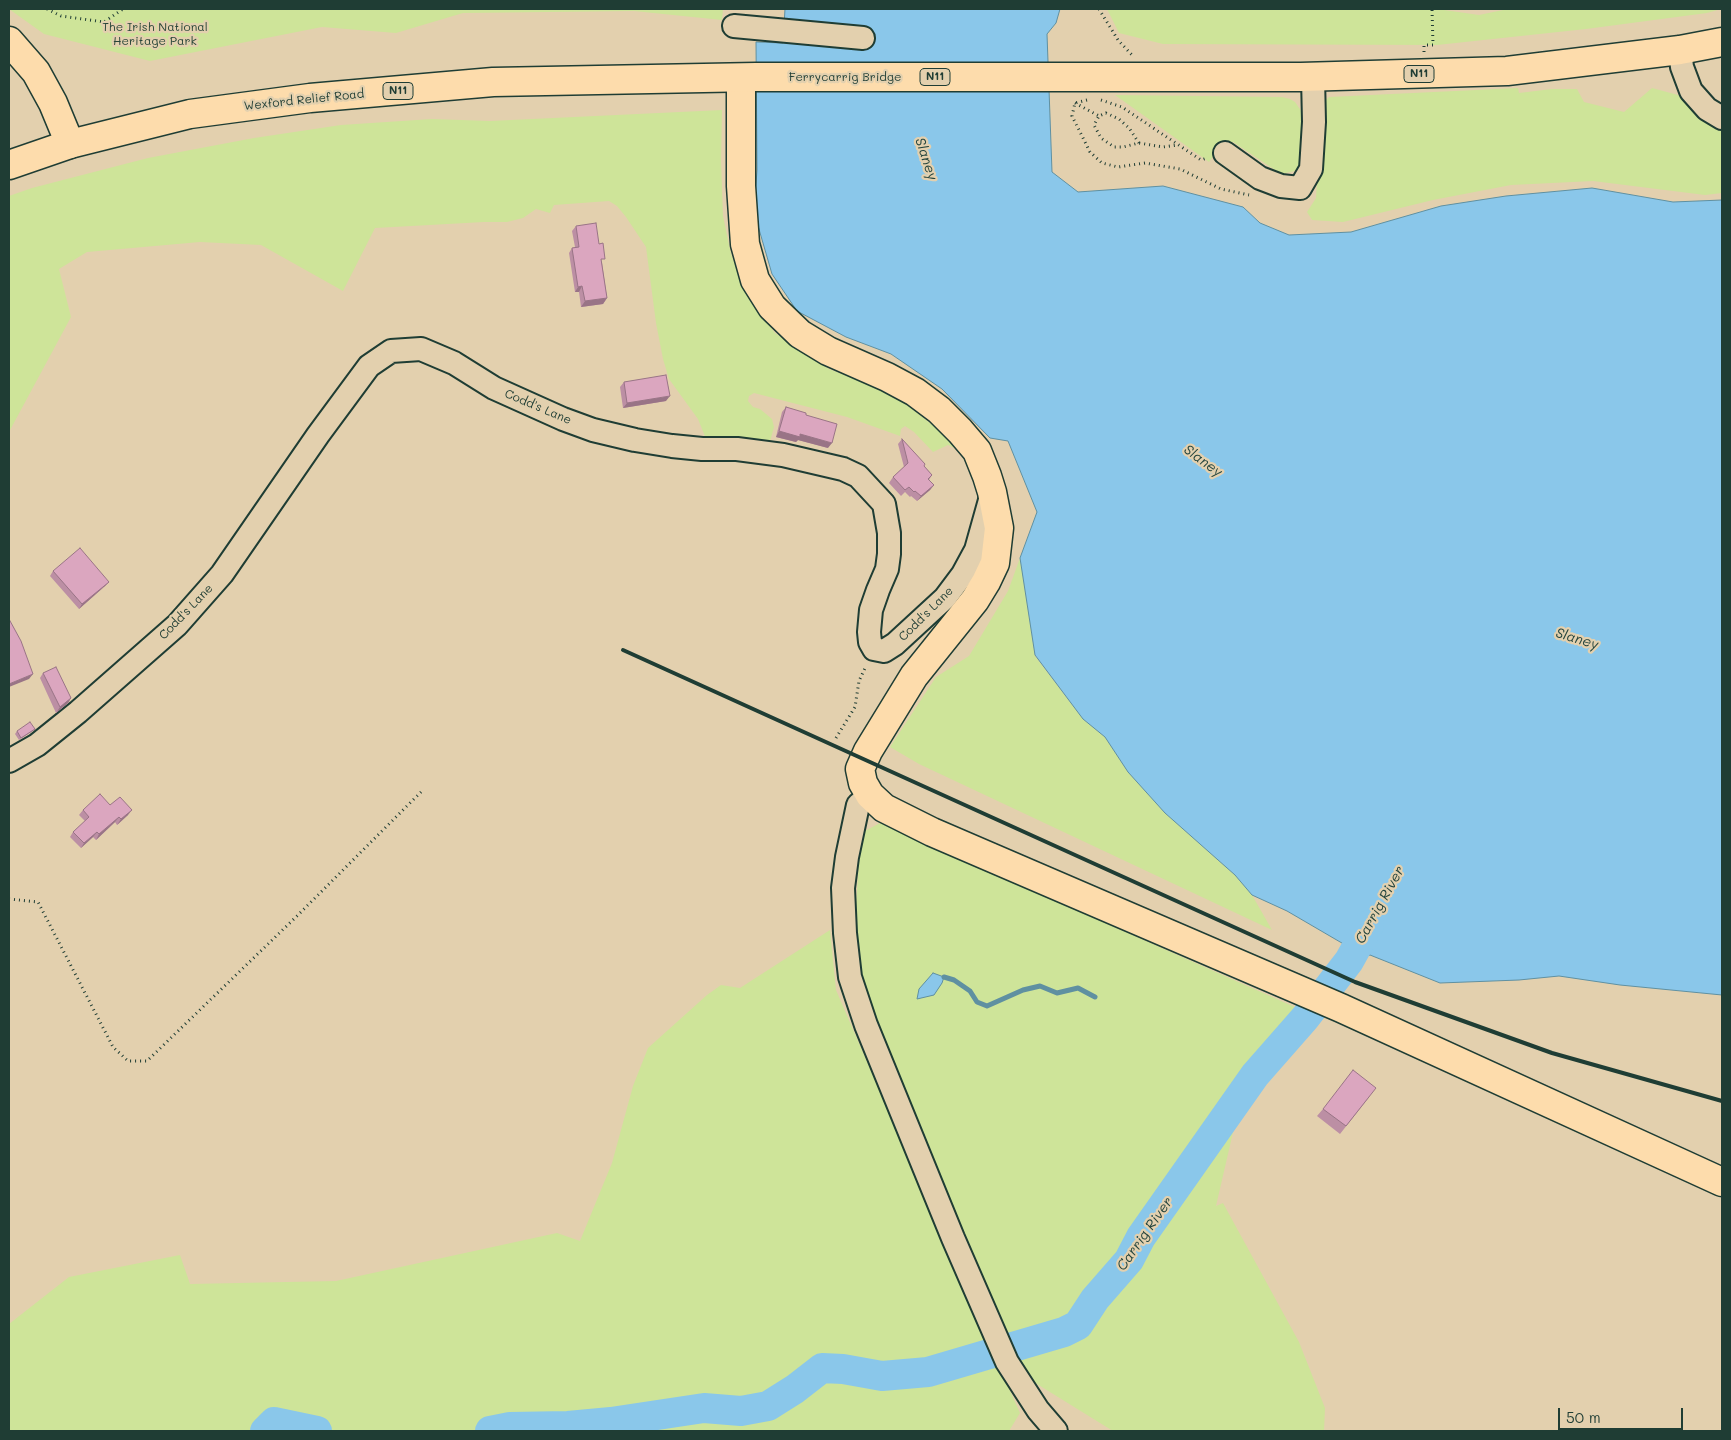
<!DOCTYPE html>
<html>
<head>
<meta charset="utf-8">
<style>
	body { margin:0 }
	#map { position:relative; width:1731px; height:1440px; overflow:hidden; background:#e3d0ae; font-family:Mali,sans-serif }
	canvas { display:block }
	.frame { position:absolute; inset:0; border:10px solid #1f3d34; pointer-events:none }
	.scale { position:absolute; left:1558px; top:1408px; width:125px; height:22px; box-sizing:border-box; border:2px solid #1f3d34; border-top:0; padding-left:6px; font-size:15px; line-height:18px; white-space:nowrap; color:#1f3d34; -webkit-text-stroke:4px #e3d0ae; paint-order:stroke }
</style>
</head>
<body>
<div id="map">
<canvas width="1731" height="1440"></canvas>
<div class="frame"></div>
<div class="scale">50 m</div>
</div>
<script>
const ctx = document.querySelector('canvas').getContext('2d');
ctx.lineJoin = 'round';
function fillPath(path, color) {
  ctx.fillStyle = color;
  ctx.fill(path, 'evenodd');
}
function toPath(rows) {
  const path = new Path2D();
  for (const r of rows) {
    path.moveTo(r[0], r[1]);
    for (let i = 2; i < r.length; i += 2) path.lineTo(r[i], r[i + 1]);
  }
  return path;
}
function strokePath(path, color, width, dash) {
  ctx.strokeStyle = color;
  ctx.lineWidth = width;
  ctx.lineCap = dash ? 'butt' : 'round';
  ctx.setLineDash(dash || []);
  ctx.stroke(path);
}
function label(font, color, halo, rows, align = 'center') {
  ctx.font = font + ' Mali,sans-serif';
  ctx.lineWidth = 4.5;
  ctx.setLineDash([]);
  ctx.textBaseline = 'middle';
  ctx.strokeStyle = halo;
  ctx.fillStyle = color;
  for (const [text, x, y, turn = 0] of rows) {
    ctx.save();
    ctx.translate(x, y);
    ctx.rotate((+turn || 0) * Math.PI / 180);
    ctx.textAlign = isNaN(turn) ? turn : align;
    if (halo) ctx.strokeText(text, 0, 0);
    ctx.fillText(text, 0, 0);
    ctx.restore();
  }
}
fillPath(toPath([
	[9,9,723,9,722,20,634,11,463,13,396,33,322,27,150,61,44,34],
	[1107,9,1437,9,1479,15,1508,9,1721,9,1707,13,1586,29,1437,45,1163,44,1119,33],
	[1518,88,1519,93,1552,89,1577,89,1584,102,1624,112,1652,88,1678,95,1722,127,1722,193,1705,195,1593,181,1511,185,1433,200,1343,222,1312,220,1307,212,1316,198,1322,104,1329,97],
	[1115,95,1282,97,1290,99,1295,102,1302,112,1304,129,1301,167,1295,171,1281,174,1233,142,1223,143,1209,162],
	[722,110,721,161,723,216,731,254,745,292,775,333,829,369,878,388,902,401,940,431,959,450,948,445,933,452,914,432,905,426,901,429,900,436,847,417,754,393,749,396,748,401,753,407,760,409,772,419,774,427,769,445,706,439,698,419,669,379,663,359,656,323,646,247,626,217,617,206,609,201,554,205,550,213,536,209,523,218,507,222,484,222,375,228,343,291,261,245,200,242,87,252,59,269,71,317,9,432,9,196,32,188,148,158,254,138,341,125,432,119,490,121],
	[1020,558,1035,656,1083,719,1105,737,1128,772,1165,813,1235,875,1252,895,1272,930,919,764,890,747,936,677,969,656,1008,591],
	[880,823,1297,1008,1228,1101,1234,1128,1216,1206,1223,1203,1299,1342,1325,1408,1324,1431,1113,1431,1024,1376,872,1017,857,969,856,904,861,833],
	[830,930,836,990,989,1344,1020,1413,1009,1431,500,1431,499,1429,490,1431,317,1431,274,1422,265,1431,9,1431,9,1324,69,1277,180,1255,190,1284,336,1281,557,1233,580,1241,612,1163,633,1086,648,1048,707,995,721,985,740,988]
]), '#cee499');
const water = toPath([
	[785,9,1060,9,1056,23,1047,34,1052,172,1078,192,1163,186,1243,207,1260,223,1289,235,1351,232,1441,206,1506,196,1592,188,1673,202,1722,200,1722,995,1620,985,1559,976,1519,980,1440,983,1370,955,1349,961,1347,946,1287,911,1252,895,1235,875,1165,813,1128,772,1105,737,1083,719,1035,655,1020,558,1037,512,1008,441,990,438,942,389,891,354,846,337,797,311,772,274,754,212,757,170,756,42,783,43,785,9],
	[933,973,944,977,942,983,934,995,917,999,919,989,933,973]
]);
fillPath(water, '#8ac7ea');
strokePath(water, '#5f90a1', 1);
strokePath(toPath([
	[944,977,954,980,970,991,977,1002,987,1006,1023,990,1040,986,1057,993,1078,988,1095,997]
]), '#5f90a1', 5);
strokePath(toPath([
	[265,1431,274,1422,317,1431],
	[490,1431,510,1427,568,1426,611,1422,704,1408,741,1411,768,1406,795,1389,822,1368,843,1369,882,1376,928,1372,1064,1332,1078,1325,1095,1299,1129,1260,1141,1237,1255,1075,1305,1018,1349,961,1369,925]
]), '#8ac7ea', 30);
const minor = toPath([
	[734,26,863,38],
	[1680,50,1682,67,1691,91,1707,109,1722,118],
	[1225,153,1260,178,1281,186,1300,188,1311,169,1314,122,1313,77],
	[9,761,37,745,78,712,177,625,222,574,318,435,369,366,391,351,421,349,454,363,494,388,563,419,593,430,635,440,672,446,702,449,737,449,783,455,843,469,858,476,884,504,889,533,889,554,887,569,878,590,871,610,869,632,870,642,874,649,884,651,895,644,945,598,963,574,976,550,992,493],
	[870,795,858,805,847,857,843,888,845,933,850,977,866,1025,953,1238,1007,1362,1038,1410,1056,1431]
]);
const major = toPath([
	[9,41,36,72,53,103,70,144],
	[741,78,741,186,745,244,755,280,772,307,800,334,828,351,887,377,915,392,939,410,960,431,977,451,987,476,992,492,999,528,995,563,986,582,975,600,914,676,868,751,860,769,863,783,870,795,884,808,932,832,1341,1008,1722,1182]
]);
const highway = toPath([
	[9,165,70,144,190,114,310,98,493,82,756,77,1301,77,1507,71,1680,50,1722,42]
]);
strokePath(minor, '#1f3d34', 26);
strokePath(major, '#1f3d34', 31);
strokePath(highway, '#1f3d34', 31);
strokePath(toPath([
	[47,9,61,16,104,22,123,9],
	[1099,9,1118,40,1132,55],
	[1424,52,1424,45,1433,45,1432,9],
	[1087,100,1075,103,1072,116,1090,152,1102,163,1118,167,1145,163,1180,169,1221,189,1249,195],
	[1101,100,1122,107,1201,160,1207,158],
	[1075,103,1099,116],
	[1139,143,1129,128,1119,119,1106,113,1099,116,1094,125,1101,138,1114,147,1123,147,1139,143,1163,147,1178,145],
	[836,738,855,707,859,681,866,666],
	[9,899,38,902,113,1047,128,1061,147,1061,297,916,423,790]
]), '#1f3d34', 3, [1, 4]);
strokePath(minor, '#e3d0ae', 22);
strokePath(major, '#fddcac', 28);
strokePath(highway, '#fddcac', 28);
strokePath(toPath([
	[623,650,1355,982,1552,1053,1722,1101]
]), '#1f3d34', 4);
fillPath(toPath([
	[576,226,602,263,607,298,603,304,581,307,579,292,575,292,569,253,572,248,575,247,572,231],
	[624,382,666,401,623,408,620,387],
	[786,407,806,415,828,448,798,440,796,442,776,437,782,412],
	[902,439,924,466,932,475,929,480,934,485,930,490,917,501,911,496,910,497,905,492,901,496,889,483,893,477,904,467,898,444],
	[53,571,109,582,105,586,79,609,50,576],
	[43,673,71,698,68,703,56,713,40,678],
	[35,729,33,731,19,740,15,734,17,731],
	[110,805,128,815,117,825,115,822,96,840,93,837,81,848,70,837,73,832,85,821,79,815,83,810],
	[1370,1096,1340,1134,1317,1116,1323,1109]
]), '#bc8fa4');
fillPath(toPath([
	[582,286,579,292,575,292,578,287],
	[607,298,603,304,581,307,585,301],
	[670,396,666,401,623,408,627,403],
	[779,431,800,434,832,443,828,448,798,440,796,442,776,437],
	[934,485,930,490,917,501,921,496],
	[109,582,105,586,79,609,82,604],
	[33,674,29,679,9,687,9,684],
	[71,698,68,703,56,713,60,707],
	[132,810,128,815,117,825,121,819],
	[119,817,115,822,96,840,99,834],
	[97,832,93,837,81,848,84,843]
]), '#997486');
const building = toPath([
	[596,223,599,244,603,243,605,259,601,259,607,298,585,301,582,286,578,287,572,248,579,247,576,226,596,223],
	[666,375,670,396,627,403,624,382,666,375],
	[786,407,806,413,806,415,837,424,832,443,800,434,800,437,779,431,786,407],
	[902,439,925,464,924,466,932,475,928,479,934,485,921,496,915,491,914,492,909,487,905,490,893,477,908,463,902,439],
	[80,548,109,582,82,604,53,571,80,548],
	[9,619,21,641,33,674,9,684,9,619],
	[56,667,71,698,60,707,43,673,56,667],
	[30,722,35,729,21,738,17,731,30,722],
	[100,794,110,805,120,797,132,810,121,819,119,817,99,834,97,832,84,843,73,832,89,817,83,810,100,794],
	[1353,1070,1376,1088,1346,1126,1323,1109,1353,1070]
]);
fillPath(building, '#dba6bf');
strokePath(building, '#997486', 1);
for (const [x, y, w] of [
	[1419,74,30],
	[935,77,30],
	[398,91,30]
]) {
  const box = new Path2D();
  box.roundRect(x - w / 2, y - 8.5, w, 17, 4);
  ctx.fillStyle = '#e3d0ae';
  ctx.fill(box);
  strokePath(box, '#1f3d34', 1);
}
label('bold 11px', '#1f3d34', null, [
	["N11",1419,74],
	["N11",935,77],
	["N11",398,91]
]);
label('12px', '#284539', '#e3d0ae', [
	["The Irish National",155,27],
	["Heritage Park",155,41]
]);
label('12px', '#1f3d34', '#e3d0ae', [
	["Ferrycarrig Bridge",845,77],
	["Wexford Relief Road",304,100,-6],
	["Codd's Lane",538,407,23],
	["Codd's Lane",186,612,-46],
	["Codd's Lane",926,614,-45]
]);
label('italic 14px', '#24443d', '#e3d0ae', [
	["Slaney",926,159,72],
	["Slaney",1203,461,36],
	["Slaney",1577,639,17],
	["Carrig River",1380,905,-61],
	["Carrig River",1145,1234,-55]
]);
</script>
</body>
</html>
